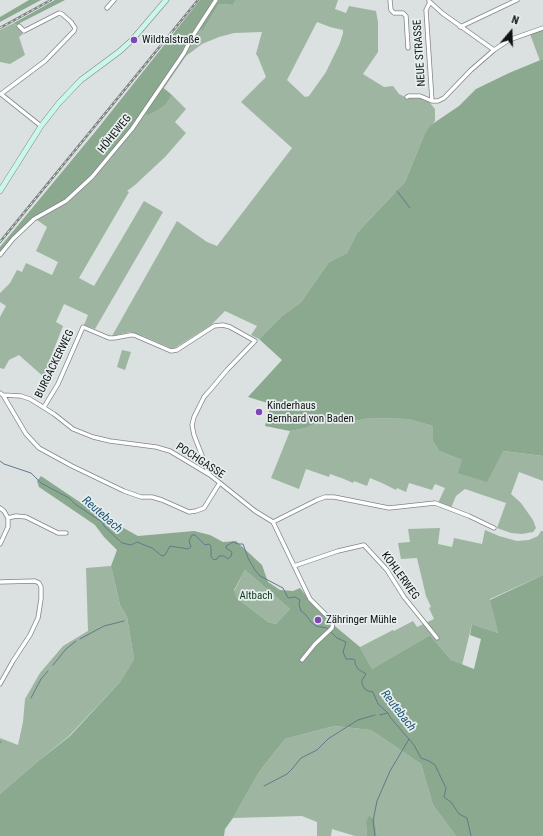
<!DOCTYPE html>
<html>
<head>
<meta charset="utf-8">
<style>
	body { margin:0 }
	#map { position:relative; width:543px; height:836px; overflow:hidden; background:#dae1e0; font-family:"Roboto Condensed",sans-serif }
	canvas { display:block }
	.north { position:absolute; left:491px; top:12px; width:40px; height:40px; -webkit-text-stroke:3px #e7eeee; paint-order:stroke; rotate:19deg; font-size:11px; font-weight:700; line-height:16px; text-align:center; color:#101312 }
	.north::after { content:''; display:block; margin:auto; width:14px; height:18px; background:#101312; clip-path:polygon(50% 0,100% 100%,50% 72%,0 100%) }
</style>
</head>
<body>
<div id="map">
<canvas width="543" height="836"></canvas>
<div class="north">N</div>
</div>
<script>
const ctx = document.querySelector('canvas').getContext('2d');
ctx.lineJoin = 'round';
function fillPath(path, color) {
  ctx.fillStyle = color;
  ctx.fill(path, 'evenodd');
}
function toPath(rows) {
  const path = new Path2D();
  for (const r of rows) {
    path.moveTo(r[0], r[1]);
    for (let i = 2; i < r.length; i += 2) path.lineTo(r[i], r[i + 1]);
  }
  return path;
}
function strokePath(path, color, width, dash) {
  ctx.strokeStyle = color;
  ctx.lineWidth = width;
  ctx.lineCap = dash ? 'butt' : 'round';
  ctx.setLineDash(dash || []);
  ctx.stroke(path);
}
function label(font, color, halo, rows, align = 'center') {
  ctx.font = font + ' "Roboto Condensed",sans-serif';
  ctx.lineWidth = 3.5;
  ctx.setLineDash([]);
  ctx.textBaseline = 'middle';
  ctx.strokeStyle = halo;
  ctx.fillStyle = color;
  for (const [text, x, y, turn = 0] of rows) {
    ctx.save();
    ctx.translate(x, y);
    ctx.rotate((+turn || 0) * Math.PI / 180);
    ctx.textAlign = isNaN(turn) ? turn : align;
    if (halo) ctx.strokeText(text, 0, 0);
    ctx.fillText(text, 0, 0);
    ctx.restore();
  }
}
fillPath(toPath([
	[236,0,338,0,335,9,346,13,349,6,376,11,378,22,378,52,363,74,384,87,393,86,399,94,407,98,411,97,421,97,430,103,435,109,435,121,425,133,405,182,357,233,347,253,329,262,301,302,282,316,259,339,251,335,257,326,225,311,211,325,173,349,143,336,130,332,112,336,177,221,207,242,217,246,292,148,241,102,266,77,258,57,256,54,262,32,234,33,219,37,202,44,186,56,164,88,160,85,182,52,196,27,204,29,219,4,233,5],
	[317,22,330,27,343,30,343,33,340,43,326,72,309,96,305,97,287,80],
	[14,23,23,34,19,37,25,55,10,64,0,62,0,30],
	[543,30,543,59,540,61,530,34],
	[172,95,186,109,175,122,186,133,165,157,135,185,127,191,129,192,79,278,94,286,144,201,163,212,95,329,84,325,88,315,64,304,56,322,63,326,52,354,55,356,45,378,19,355,9,360,4,369,0,368,0,317,6,306,0,302,0,293,10,283,17,270,22,272,26,263,52,275,58,262,36,251,47,227,34,218,142,112,167,103],
	[122,350,131,352,125,370,117,367],
	[370,418,408,419,433,426,433,441,439,451,462,460,503,451,543,456,543,481,519,472,511,494,521,503,533,520,536,528,533,532,522,534,511,533,497,528,506,503,465,489,456,496,451,508,438,503,445,488,435,484,432,490,409,483,406,492,397,488,396,490,382,483,370,478,367,486,354,481,353,483,344,479,330,474,329,477,306,469,299,489,271,478,290,431,306,428,318,423,344,423],
	[440,528,438,544,452,547,454,538,482,544,485,530,499,536,517,541,529,540,538,536,541,531,543,531,543,575,490,599,498,633,472,624,462,665,451,660,430,635,372,669,360,647,393,630,394,631,413,621,417,627,434,619,429,608,431,607,426,596,417,558,401,559,398,543,410,542,408,529],
	[111,566,120,605,127,617,134,659,120,682,69,736,37,762,0,794,0,738,18,745,23,722,25,699,40,673,63,646,88,631,86,568],
	[245,570,290,609,276,624,268,622,237,598,234,591],
	[334,726,371,730,421,764,433,805,456,836,377,836,375,820,366,822,367,836,355,836,332,829,331,836,317,836,317,822,302,816,233,818,259,772,285,739]
]), '#9eb5a1');
fillPath(toPath([
	[29,0,41,0,0,22,0,17],
	[55,0,65,0,16,25,14,23],
	[200,0,236,0,233,5,219,4,204,29,201,30,196,27,182,52,160,85,172,95,167,103,159,109,148,115,142,112,131,128,91,177,66,199,34,218,0,252,0,247,95,132],
	[543,59,543,456,503,451,487,482,458,473,462,460,439,451,433,441,433,426,408,419,370,418,344,423,318,423,306,428,290,431,265,426,271,404,248,397,282,360,259,339,282,316,301,302,329,262,347,253,357,233,405,182,425,133,431,125,459,106,476,89,509,73],
	[41,476,93,511,138,536,194,531,210,535,223,542,236,541,262,565,268,582,280,590,293,591,300,588,312,603,330,622,360,647,372,669,430,635,451,660,474,669,481,639,470,635,472,624,498,633,490,600,543,575,543,836,456,836,433,805,421,764,371,730,334,726,285,739,259,772,233,818,225,829,224,836,0,836,0,794,37,762,70,736,120,682,134,659,127,617,120,605,111,566,117,550,104,537,95,525,39,487,37,481],
	[245,570,290,609,276,624,268,622,237,598,234,590],
	[369,816,375,820,377,836,367,836,366,822]
]), '#8ba98f');
strokePath(toPath([
	[397,191,410,208],
	[0,461,4,464,31,473,41,483,69,498,75,504,102,522,104,526,122,543,131,545,137,542,152,548,162,556,165,555,170,546,188,549,191,547,189,541,192,535,195,535,205,545,209,544,211,546,211,557,214,560,217,559,219,556,224,556,228,559,231,556,232,552,226,548,226,546,233,542,238,544,243,544,248,558,255,570,260,576,283,588,288,598,295,597,300,600,299,605,301,611,306,615,311,622,316,626,327,628,337,638,346,642,343,652,346,659,353,659,355,660,355,664,358,669,366,674,362,680,362,684,364,688,368,691,373,692,378,704,388,713,390,717,414,745,421,758,429,761,435,765,446,788,444,797,451,802,459,814,467,818,471,836],
	[80,639,104,626,124,621],
	[53,665,66,649,76,641],
	[31,698,41,679,48,671],
	[380,715,387,713],
	[0,742,1,742],
	[264,786,287,774,293,768,301,758,317,750,328,739,342,730,358,720,375,715],
	[375,836,373,821,377,801,390,771,409,739]
]), '#627a8a', 1);
const street = toPath([
	[390,0,391,10,394,13,403,13,406,16,408,48],
	[429,1,442,13,494,50],
	[430,2,426,10,432,101],
	[107,8,114,0],
	[19,26,24,31,59,13,62,14,71,22,75,28,74,31,45,61,1,94,41,126],
	[460,27,517,0],
	[407,97,409,96,420,96,432,101,438,101,444,98,471,70,494,50,509,40,543,28],
	[0,255,13,239,34,219,66,201,92,177,132,129,184,53,192,37,216,0],
	[0,393,3,395,21,396,30,399,54,414,73,429,93,437,110,441,156,447,170,451,210,475,255,511,273,522,310,599,333,622,332,628,315,644,302,660],
	[3,395,26,434,39,448,72,466,124,491,141,497,152,497,162,500,189,512,196,511,204,508,219,484],
	[44,407,58,384,83,327,109,338,114,338,130,335,134,335,171,351,177,350,214,326,223,325,230,327,255,341,227,370,211,389,204,397,194,417,192,425,194,435,209,474],
	[0,508,4,511,8,518,16,516,26,517,58,533,66,533],
	[273,522,317,500,325,497,334,497,389,508,435,503,469,516,494,528],
	[0,544,8,527,8,518],
	[294,566,338,551,364,545,387,570,404,597,437,638],
	[0,582,35,581,39,583,41,587,41,599,38,618,30,635,13,661,0,684]
]);
const secondary = toPath([
	[0,191,41,126,59,103,81,80,120,51,132,40,166,0]
]);
strokePath(street, '#818787', 5);
strokePath(secondary, '#818787', 6);
strokePath(street, '#fff', 3.5);
strokePath(secondary, '#caf7ea', 5);
const rail = toPath([
	[0,28,51,0],
	[0,242,198,0]
]);
strokePath(rail, '#7e8382', 2.5);
strokePath(rail, '#e7eeee', 1, [3]);
for (const [x, y, r, color] of [
	[134,40,4,"#8344b9"],
	[259,412,4,"#8344b9"],
	[318,620,4,"#8344b9"]
]) {
  const dot = new Path2D();
  dot.arc(x, y, r, 0, 2 * Math.PI);
  ctx.fillStyle = color;
  ctx.fill(dot);
  strokePath(dot, '#e7eeee', 1.5);
}
label('11px', '#101312', '#e7eeee', [
	["Wildtalstraße",142,40],
	["Kinderhaus",267,406],
	["Bernhard von Baden",267,419],
	["Zähringer Mühle",326,620]
], 'left');
label('11px', '#101312', '#e7eeee', [
	["NEUE STRASSE",420,53,-94],
	["HÖHEWEG",115,134,-51],
	["BURGACKERWEG",55,364,-64],
	["POCHGASSE",200,461,33],
	["KOHLERWEG",400,576,54]
]);
label('11px', '#11401d', '#e7eeee', [
	["Altbach",256,596]
]);
label('italic 12px', '#1d5576', '#e7eeee', [
	["Reutebach",102,515,41],
	["Reutebach",398,711,52]
]);
</script>
</body>
</html>
